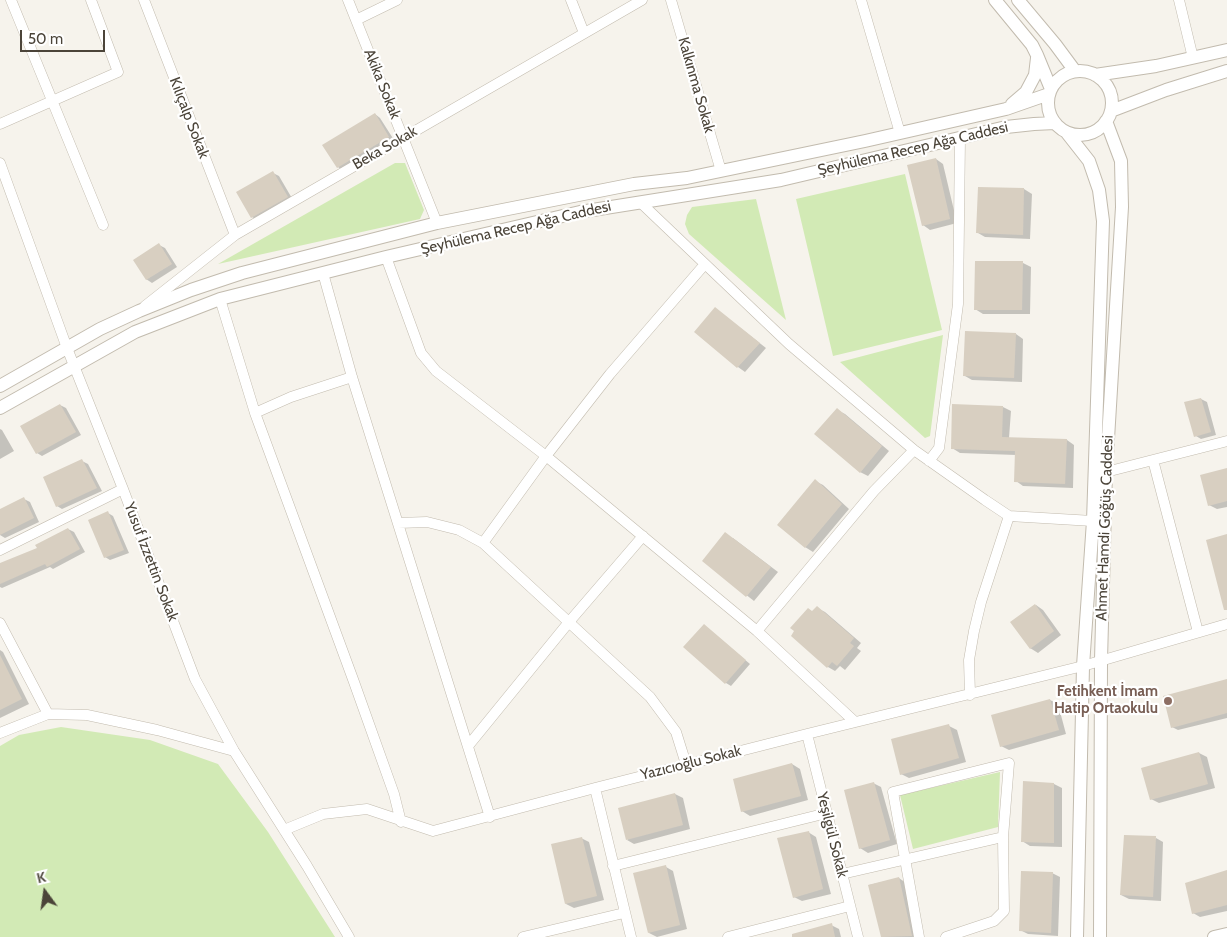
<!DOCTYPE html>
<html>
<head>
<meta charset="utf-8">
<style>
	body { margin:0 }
	#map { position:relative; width:1227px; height:937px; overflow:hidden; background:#f6f3ec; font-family:Cabin,sans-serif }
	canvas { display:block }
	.north { position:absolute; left:20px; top:867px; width:50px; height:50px; -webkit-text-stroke:4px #fff; paint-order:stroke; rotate:346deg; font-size:14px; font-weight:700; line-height:20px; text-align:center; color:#4b4439 }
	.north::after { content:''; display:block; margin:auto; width:18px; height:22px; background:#4b4439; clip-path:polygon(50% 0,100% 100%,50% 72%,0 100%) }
	.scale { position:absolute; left:20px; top:30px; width:85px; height:22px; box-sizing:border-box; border:2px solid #4b4439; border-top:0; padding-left:6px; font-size:15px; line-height:18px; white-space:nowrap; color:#4b4439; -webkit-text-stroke:4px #fff; paint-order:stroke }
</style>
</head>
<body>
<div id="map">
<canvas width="1227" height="937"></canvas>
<div class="north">K</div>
<div class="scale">50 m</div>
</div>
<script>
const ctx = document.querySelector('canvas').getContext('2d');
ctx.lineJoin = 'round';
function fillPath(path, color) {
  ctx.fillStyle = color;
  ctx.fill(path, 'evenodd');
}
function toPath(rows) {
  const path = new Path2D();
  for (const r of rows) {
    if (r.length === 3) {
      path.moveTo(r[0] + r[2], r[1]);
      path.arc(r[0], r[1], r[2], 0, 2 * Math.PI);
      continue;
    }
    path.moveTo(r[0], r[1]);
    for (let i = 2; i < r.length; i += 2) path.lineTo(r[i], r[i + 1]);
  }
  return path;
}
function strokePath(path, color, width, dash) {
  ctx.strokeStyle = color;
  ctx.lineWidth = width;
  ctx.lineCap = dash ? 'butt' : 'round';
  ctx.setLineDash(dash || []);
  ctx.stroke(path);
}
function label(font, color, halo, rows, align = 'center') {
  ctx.font = font + ' Cabin,sans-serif';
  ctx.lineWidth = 4.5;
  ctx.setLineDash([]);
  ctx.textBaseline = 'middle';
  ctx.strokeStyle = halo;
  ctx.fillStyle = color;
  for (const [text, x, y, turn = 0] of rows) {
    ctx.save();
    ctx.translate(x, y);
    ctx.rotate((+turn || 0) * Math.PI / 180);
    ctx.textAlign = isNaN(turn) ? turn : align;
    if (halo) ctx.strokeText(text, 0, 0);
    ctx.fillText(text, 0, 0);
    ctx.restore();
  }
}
fillPath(toPath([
	[395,163,405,163,424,210,420,219,218,264],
	[905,174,942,330,833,356,796,199],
	[756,199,786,320,689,234,685,224,687,215,692,207],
	[943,335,930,436,925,438,840,362],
	[61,727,150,740,218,764,268,832,335,937,0,937,0,746,19,735],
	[1000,772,998,827,913,849,900,795]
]), '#d2eab5');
fillPath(toPath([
	[375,114,380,118,394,140,343,171,338,167],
	[936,159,943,164,957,223,930,230,923,225],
	[273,173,279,176,293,200,257,220,252,217],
	[979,188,1024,189,1032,194,1030,239,985,237,978,233],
	[159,245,165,248,177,267,152,283,146,279],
	[1023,263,1031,267,1030,314,983,314,975,309],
	[715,308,766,348,745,372,738,367,696,332],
	[1016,334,1023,339,1022,382,972,380,965,376],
	[1201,399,1207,402,1216,435,1201,439,1196,436],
	[60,405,66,408,81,435,42,456,37,453],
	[1003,407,1011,411,1009,438,1067,440,1074,445,1073,488,1023,486,1016,481,1016,455,960,453,952,448],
	[837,410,845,414,889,451,868,476,860,472],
	[0,429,2,430,14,451,0,459],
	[82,461,88,464,102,491,62,509,57,506],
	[1227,469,1227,507,1217,509,1209,505],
	[815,481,823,485,849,509,813,552,805,547],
	[24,499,30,502,39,522,5,538,0,535,0,511],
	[108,513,113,516,129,553,110,560,105,557],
	[68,529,74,532,85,552,53,569,50,567,2,588,0,587,0,565,39,549],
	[733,538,778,572,754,601,703,561],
	[1036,605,1043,610,1061,635,1038,653,1030,648],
	[817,608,825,612,861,643,857,648,861,651,845,670,840,666,835,671,828,667,814,612],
	[704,625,750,664,731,686,726,683],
	[0,650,3,652,29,704,0,718],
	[1227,681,1227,718,1178,730,1172,727],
	[1050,700,1058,704,1066,734,1009,750,1001,746],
	[949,726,957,730,966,762,909,778,901,774],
	[1199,753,1207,757,1215,788,1159,803,1151,799],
	[792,764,800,769,808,800,750,816,742,811],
	[873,783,881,787,897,844,868,853,860,848],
	[1054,784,1062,788,1062,847,1030,846,1022,841],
	[675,794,683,798,690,829,634,844,627,840],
	[808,832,816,837,831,894,802,901,794,897],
	[581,838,589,842,604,900,574,908,566,904],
	[1156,838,1163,842,1161,901,1129,899,1121,895],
	[666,867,673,871,687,929,657,937,649,933],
	[1227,872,1227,911,1200,917,1193,913],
	[1052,873,1060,877,1058,936,1028,934,1020,930],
	[899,878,906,883,918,937,882,937,869,885],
	[831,925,839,929,841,937,804,937]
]), '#0003');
fillPath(toPath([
	[375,113,389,137,337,168,322,145],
	[936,158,950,219,922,226,907,165],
	[273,171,288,197,251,218,236,192],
	[978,187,1024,188,1023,235,976,233],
	[159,243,172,264,146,280,133,260],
	[975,261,1023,261,1022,310,974,310],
	[715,307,760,343,737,368,694,332],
	[965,331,1016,333,1014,378,963,376],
	[1201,398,1211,432,1194,437,1184,402],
	[60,404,76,432,36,454,20,426],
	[952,404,1003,406,1002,437,1067,439,1065,484,1014,482,1015,451,951,449],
	[837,408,882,446,860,473,814,434],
	[82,459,97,488,56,507,43,477],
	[1227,468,1227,501,1208,506,1200,475],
	[815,479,842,504,805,548,777,525],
	[24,497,34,518,0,535,0,509],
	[108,511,124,550,104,558,88,520],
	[68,528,80,549,47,567,45,564,0,584,0,563,37,548,35,545],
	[725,532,771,567,746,597,702,561],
	[1227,534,1227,610,1224,610,1206,540],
	[1035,604,1054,631,1030,649,1010,622],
	[817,606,854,638,850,643,854,646,837,666,832,662,827,668,791,636,794,631,790,628,808,608,812,611],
	[704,624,746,660,725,684,683,647],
	[0,655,22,699,0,710],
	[1227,679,1227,713,1171,728,1163,696],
	[1050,699,1059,730,1000,747,991,715],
	[949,724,959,758,900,775,891,739],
	[1199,752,1208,784,1150,800,1141,768],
	[792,763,801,796,741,812,733,779],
	[1023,781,1054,783,1054,843,1021,842],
	[874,782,890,840,859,849,844,790],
	[675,793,683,825,626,840,618,808],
	[809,831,823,889,793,898,777,838],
	[1124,835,1156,836,1153,897,1120,895],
	[582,837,597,896,565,904,551,844],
	[666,865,680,925,648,933,633,873],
	[1227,870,1227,905,1192,914,1185,883],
	[1021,871,1053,872,1051,933,1019,931],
	[899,877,912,936,881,937,868,885],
	[832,923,835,937,792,937,792,934]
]), '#d8cfc1');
const minor = toPath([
	[11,0,103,225],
	[144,0,235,235],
	[348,0,437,223],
	[571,0,584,33],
	[671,0,721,171],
	[861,0,900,133],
	[1179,0,1193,58],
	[356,20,397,0],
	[0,124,118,72,91,0],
	[0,163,67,348,123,489,195,679,234,751,307,866,349,937],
	[640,202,789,344,914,450,985,500,1009,516,1093,521],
	[386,257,421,353,436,371,546,456,757,631,855,722],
	[323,273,352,377,490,817],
	[220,299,255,413,354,682,394,794,401,822],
	[145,306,235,235,642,0],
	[255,413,291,397,352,377],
	[1153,460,1198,632],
	[929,461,939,448,958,304,960,138],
	[1106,472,1227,441],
	[398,523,427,522,459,530,483,543,650,697,676,732,686,764],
	[483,543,546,456,610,374,705,264],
	[0,550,123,489],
	[0,623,48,714],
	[757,631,874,491,914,450],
	[970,695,969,660,974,631,981,602,1009,516],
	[0,733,48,714,87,715,157,730,234,751],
	[807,734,858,937],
	[468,746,569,622,643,536],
	[595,788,631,937],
	[284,830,323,814,367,809,433,831,595,788,807,734,1083,666,1227,624],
	[613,866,827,813],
	[842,874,1003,837,1004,911,994,921,946,937],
	[523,937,624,913],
	[728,937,850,906],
	[919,937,893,792,1009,763,1003,837]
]);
const tertiary = toPath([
	[995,0,1032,45,1037,55,1051,89],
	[1018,0,1055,44,1075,71],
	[1080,103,32],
	[1095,75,1156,66,1227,50],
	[1012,104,1026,92,1035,75,1037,58],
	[1111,111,1166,90,1227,71],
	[1067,133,1089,161,1099,190,1103,221,1093,521,1083,666,1077,937],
	[0,386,100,329,139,311,191,290,242,273,437,223,634,184,687,178,865,141,1006,109,1049,94],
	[0,408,135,332,220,299,386,257,580,212,781,180,1006,127,1034,124,1055,123],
	[1100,937,1101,660,1106,472,1122,207,1121,161,1106,121],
	[1214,937,1227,934]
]);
strokePath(minor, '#c2bbae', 11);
strokePath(tertiary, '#c2bbae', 14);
strokePath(minor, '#fff', 10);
strokePath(tertiary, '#fff', 12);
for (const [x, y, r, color] of [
	[1168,701,5,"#8d6e63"]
]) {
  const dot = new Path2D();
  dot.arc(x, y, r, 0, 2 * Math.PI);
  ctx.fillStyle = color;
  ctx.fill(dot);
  strokePath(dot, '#fff', 2);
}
label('15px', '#4b4439', '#fff', [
	["Akika Sokak",382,84,68],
	["Kalkınma Sokak",696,85,74],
	["Kılıçalp Sokak",189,118,69],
	["Beka Sokak",385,148,-30],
	["Şeyhülema Recep Ağa Caddesi",913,149,-13],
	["Şeyhülema Recep Ağa Caddesi",516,228,-13],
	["Ahmet Hamdi Göğüş Caddesi",1105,528,-88],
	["Yusuf İzzettin Sokak",151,562,69],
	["Yazıcıoğlu Sokak",691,763,-14],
	["Yeşilgül Sokak",832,835,76]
]);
label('bold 15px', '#785e54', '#fff', [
	["Fetihkent İmam",1158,692],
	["Hatip Ortaokulu",1158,709]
], 'right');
</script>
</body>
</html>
